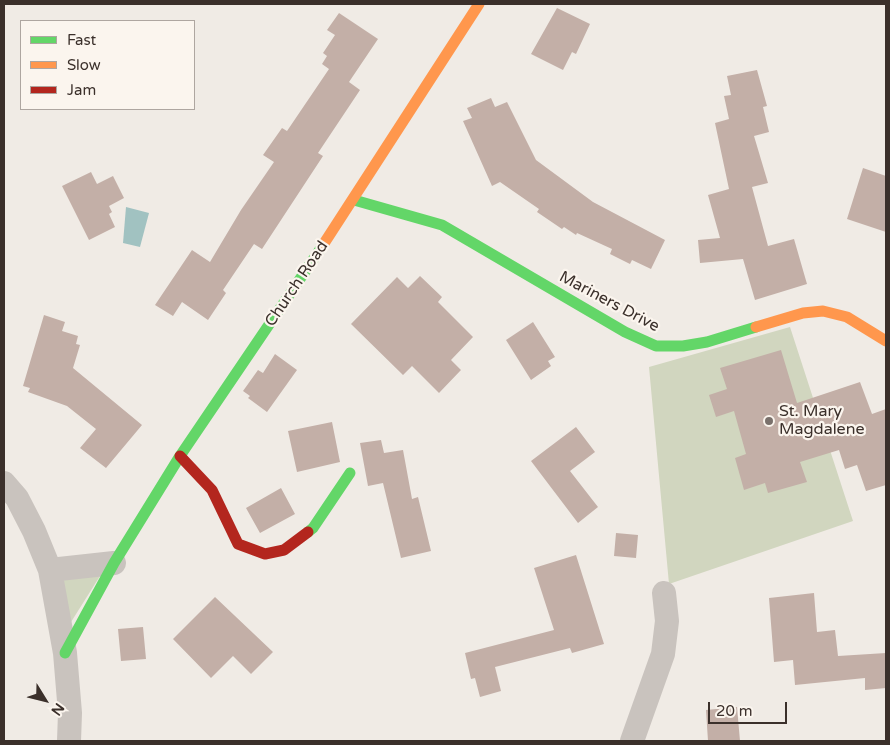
<!DOCTYPE html>
<html>
<head>
<meta charset="utf-8">
<style>
	body { margin:0 }
	#map { position:relative; width:890px; height:745px; overflow:hidden; background:#f0ebe5; font-family:"Varela Round",sans-serif }
	canvas { display:block }
	.frame { position:absolute; inset:0; border:5px solid #3b302b; pointer-events:none }
	.legend { position:absolute; left:20px; top:20px; width:175px; height:90px; box-sizing:border-box; background:#fbf5ee; border:1px solid #aea6a0; margin:0; padding:6px 9px; list-style:none; font-size:15px; color:#3b302b }
	.legend li { display:flex; align-items:center; gap:10px; height:25px }
	.legend b { width:25px; border:1px solid #aea6a0 }
	.north { position:absolute; left:20px; top:675px; width:50px; height:50px; -webkit-text-stroke:4px #fbf5ee; paint-order:stroke; rotate:126deg; font-size:14px; font-weight:700; line-height:20px; text-align:center; color:#3b302b }
	.north::after { content:''; display:block; margin:auto; width:18px; height:22px; background:#3b302b; clip-path:polygon(50% 0,100% 100%,50% 72%,0 100%) }
	.scale { position:absolute; left:708px; top:702px; width:79px; height:22px; box-sizing:border-box; border:2px solid #3b302b; border-top:0; padding-left:6px; font-size:15px; line-height:18px; white-space:nowrap; color:#3b302b; -webkit-text-stroke:4px #fbf5ee; paint-order:stroke }
</style>
</head>
<body>
<div id="map">
<canvas width="890" height="745"></canvas>
<div class="frame"></div>
<ul class="legend">
<li><b style="height:6px;background:#63d668"></b>Fast</li>
<li><b style="height:6px;background:#ff974d"></b>Slow</li>
<li><b style="height:6px;background:#b3261e"></b>Jam</li>
</ul>
<div class="north">N</div>
<div class="scale">20 m</div>
</div>
<script>
const ctx = document.querySelector('canvas').getContext('2d');
ctx.lineJoin = 'round';
function fillPath(path, color) {
  ctx.fillStyle = color;
  ctx.fill(path, 'evenodd');
}
function toPath(rows) {
  const path = new Path2D();
  for (const r of rows) {
    path.moveTo(r[0], r[1]);
    for (let i = 2; i < r.length; i += 2) path.lineTo(r[i], r[i + 1]);
  }
  return path;
}
function strokePath(path, color, width, dash) {
  ctx.strokeStyle = color;
  ctx.lineWidth = width;
  ctx.lineCap = dash ? 'butt' : 'round';
  ctx.setLineDash(dash || []);
  ctx.stroke(path);
}
function label(font, color, halo, rows, align = 'center') {
  ctx.font = font + ' "Varela Round",sans-serif';
  ctx.lineWidth = 4.5;
  ctx.setLineDash([]);
  ctx.textBaseline = 'middle';
  ctx.strokeStyle = halo;
  ctx.fillStyle = color;
  for (const [text, x, y, turn = 0] of rows) {
    ctx.save();
    ctx.translate(x, y);
    ctx.rotate((+turn || 0) * Math.PI / 180);
    ctx.textAlign = isNaN(turn) ? turn : align;
    if (halo) ctx.strokeText(text, 0, 0);
    ctx.fillText(text, 0, 0);
    ctx.restore();
  }
}
fillPath(toPath([
	[790,327,853,521,669,584,649,367],
	[100,576,66,630,58,580]
]), '#d1d6bf');
fillPath(toPath([
	[126,207,149,213,140,247,123,243]
]), '#a1c2c1');
fillPath(toPath([
	[557,8,590,24,576,54,572,52,563,70,531,54],
	[339,13,378,39,349,82,360,90,318,153,323,156,262,249,254,244,223,290,226,293,208,320,182,302,173,316,155,305,192,250,210,262,241,210,274,162,263,155,282,128,287,131,329,69,322,64,327,56,323,53,335,35,327,30],
	[757,70,767,106,763,107,769,132,754,136,768,183,752,187,768,246,794,239,807,284,755,300,743,259,700,263,698,240,720,238,708,195,729,189,715,123,729,119,724,96,731,95,727,76],
	[491,98,495,107,507,102,536,160,593,202,665,240,651,269,632,260,630,264,610,254,612,249,577,233,576,235,564,227,562,229,537,212,539,209,500,182,492,186,463,121,472,118,467,108],
	[863,168,886,176,886,232,847,219],
	[91,172,97,184,113,176,124,198,109,206,112,212,109,214,115,227,89,240,62,186],
	[420,276,442,297,438,302,473,337,451,360,461,370,439,393,412,366,403,375,351,324,397,277,408,288],
	[44,315,65,322,62,331,78,336,76,344,80,345,73,368,142,425,106,468,80,448,96,429,67,406,28,392,30,388,23,386],
	[533,322,555,357,548,361,551,366,531,380,506,340],
	[781,350,797,403,860,382,872,414,886,409,886,485,866,491,857,465,845,469,839,450,800,462,807,482,768,493,765,483,744,490,735,458,746,454,734,411,716,417,709,395,727,389,720,368],
	[275,354,297,370,267,412,248,398,250,396,243,391,258,370,263,373],
	[332,422,340,462,297,472,288,431],
	[576,427,595,452,570,471,598,507,578,523,531,461],
	[381,440,384,453,403,450,412,499,418,497,431,551,401,558,383,483,368,486,360,443],
	[281,488,295,514,260,533,246,508],
	[616,533,638,535,636,558,614,556],
	[576,555,604,644,572,653,570,648,495,667,501,691,480,697,475,678,471,679,465,653,554,630,534,568],
	[814,593,817,632,835,630,838,656,886,653,886,688,865,690,865,678,795,685,793,660,774,662,769,598],
	[215,597,273,652,251,674,233,656,211,678,173,639],
	[143,627,146,659,121,661,118,629],
	[737,707,740,741,708,741,706,710]
]), '#c3afa7');
strokePath(toPath([
	[4,483,17,498,34,531,50,570,65,653,70,713,69,741],
	[50,570,114,563],
	[632,741,663,654,667,621,664,593]
]), '#c9c3be', 24);
strokePath(toPath([
	[354,200,442,225,625,332,656,346,683,346,707,342,756,327],
	[308,532,313,528,350,473],
	[65,653,114,563,180,456,323,245]
]), '#63d668', 11);
strokePath(toPath([
	[323,245,479,4],
	[756,327,803,313,823,311,847,317,886,341]
]), '#ff974d', 11);
strokePath(toPath([
	[180,456,212,490,238,544,265,554,284,550,308,532]
]), '#b3261e', 11);
for (const [x, y, r, color] of [
	[769,421,5,"#7a716c"]
]) {
  const dot = new Path2D();
  dot.arc(x, y, r, 0, 2 * Math.PI);
  ctx.fillStyle = color;
  ctx.fill(dot);
  strokePath(dot, '#fbf5ee', 2);
}
label('16px', '#3b302b', '#fbf5ee', [
	["Church Road",297,284,-56],
	["Mariners Drive",609,302,28]
]);
label('16px', '#3b302b', '#fbf5ee', [
	["St. Mary",779,412],
	["Magdalene",779,430]
], 'left');
</script>
</body>
</html>
